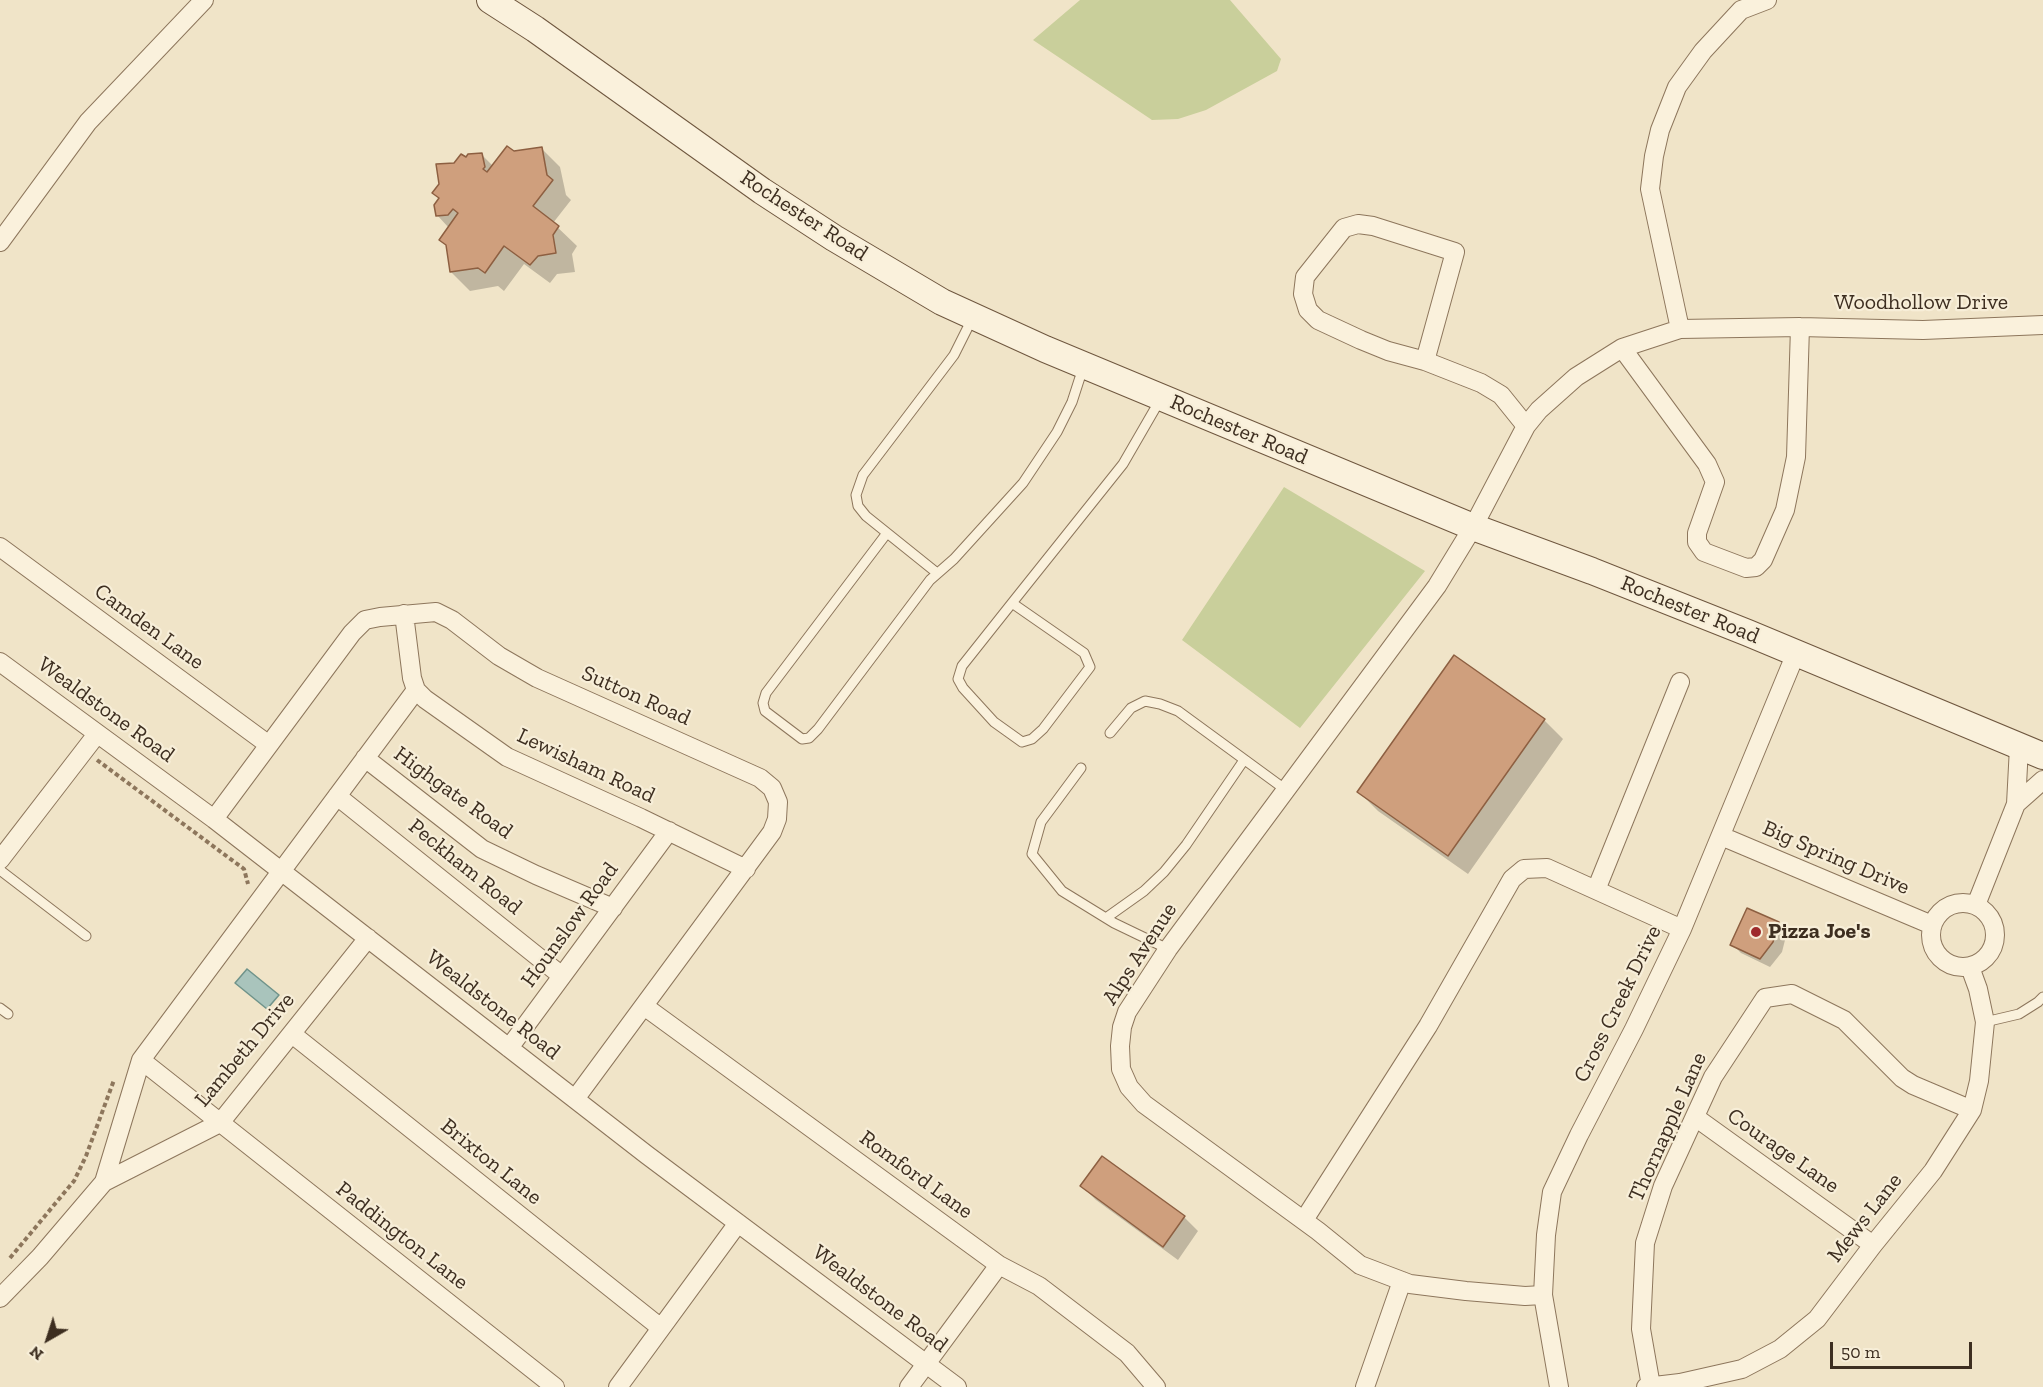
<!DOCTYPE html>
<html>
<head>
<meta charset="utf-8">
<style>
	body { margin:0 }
	#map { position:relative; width:2043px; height:1387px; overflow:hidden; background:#f0e4c8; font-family:"Zilla Slab",serif }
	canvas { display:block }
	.north { position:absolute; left:18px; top:1309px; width:60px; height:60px; -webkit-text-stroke:4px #f7eed8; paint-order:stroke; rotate:219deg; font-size:16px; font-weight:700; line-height:24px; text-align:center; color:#3d2e20 }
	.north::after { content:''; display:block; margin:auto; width:21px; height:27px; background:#3d2e20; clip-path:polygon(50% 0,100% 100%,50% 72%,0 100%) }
	.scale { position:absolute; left:1830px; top:1342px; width:142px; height:27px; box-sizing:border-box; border:3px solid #3d2e20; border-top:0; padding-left:8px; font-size:18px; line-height:21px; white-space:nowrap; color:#3d2e20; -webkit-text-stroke:4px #f7eed8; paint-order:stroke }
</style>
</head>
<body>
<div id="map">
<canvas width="2043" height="1387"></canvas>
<div class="north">N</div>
<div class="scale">50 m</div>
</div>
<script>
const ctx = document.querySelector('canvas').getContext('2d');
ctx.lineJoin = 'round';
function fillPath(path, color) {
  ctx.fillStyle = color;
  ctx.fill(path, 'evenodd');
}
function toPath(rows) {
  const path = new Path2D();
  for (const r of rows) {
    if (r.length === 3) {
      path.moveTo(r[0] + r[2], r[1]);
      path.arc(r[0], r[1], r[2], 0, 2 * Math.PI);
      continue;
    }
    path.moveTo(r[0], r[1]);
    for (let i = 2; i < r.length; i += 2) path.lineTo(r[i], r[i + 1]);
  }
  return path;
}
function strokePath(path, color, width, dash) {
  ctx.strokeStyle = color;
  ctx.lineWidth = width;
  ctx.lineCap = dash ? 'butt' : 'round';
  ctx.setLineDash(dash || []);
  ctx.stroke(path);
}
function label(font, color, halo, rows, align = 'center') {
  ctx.font = font + ' "Zilla Slab",serif';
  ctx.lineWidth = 4.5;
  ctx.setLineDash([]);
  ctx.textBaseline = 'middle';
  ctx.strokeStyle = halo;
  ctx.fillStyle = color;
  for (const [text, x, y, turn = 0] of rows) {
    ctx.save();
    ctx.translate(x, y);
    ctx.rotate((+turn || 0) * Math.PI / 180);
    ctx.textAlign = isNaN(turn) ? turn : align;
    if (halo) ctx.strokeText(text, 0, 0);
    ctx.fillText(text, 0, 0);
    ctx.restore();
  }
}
fillPath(toPath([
	[1080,0,1230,0,1281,59,1277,71,1206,110,1178,119,1152,120,1033,40],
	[1284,487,1425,571,1300,728,1182,640]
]), '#c9cf9b');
const water = toPath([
	[247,969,279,995,267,1009,235,983,247,969]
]);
fillPath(water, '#a9c4bc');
strokePath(water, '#6f938a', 1.5);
fillPath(toPath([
	[541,148,560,167,566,195,571,200,553,223,577,246,572,254,575,272,557,274,550,283,524,264,504,291,498,286,470,291,451,272,449,228,437,215,440,198,454,164,482,155,493,166,514,152],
	[1544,720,1563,739,1468,874,1378,811,1359,792],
	[1778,923,1787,932,1782,952,1770,967,1741,953,1732,944],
	[1082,1186,1184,1217,1198,1231,1178,1260,1096,1200]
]), '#0003');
const building = toPath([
	[507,146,514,151,542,147,547,175,553,180,533,206,559,226,553,235,556,253,538,256,530,265,504,246,485,273,478,268,450,272,446,245,439,240,458,213,453,209,448,215,436,216,434,205,439,198,432,193,439,184,436,164,454,163,461,154,466,157,468,154,482,153,485,167,483,169,487,172,507,146],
	[1454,655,1545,719,1448,856,1357,792,1454,655],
	[1747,908,1779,922,1773,942,1760,959,1730,945,1747,908],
	[1102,1156,1185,1216,1163,1247,1080,1186,1102,1156]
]);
fillPath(building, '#cf9f7d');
strokePath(building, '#8d5f41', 1.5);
const lane = toPath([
	[887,533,766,693,763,703,765,711,802,739,809,738,818,729,930,580,954,559,1023,483,1057,432,1072,402,1083,368],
	[937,573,866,516,858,506,856,495,863,475,954,355,972,319],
	[1012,603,1084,653,1090,667,1043,729,1032,739,1022,742,994,722,963,688,958,679,962,666,1012,603,1123,464,1160,400],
	[1110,733,1131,708,1145,701,1160,704,1178,711,1286,790],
	[1081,768,1041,822,1032,854,1062,891,1114,923,1168,949],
	[0,870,86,936],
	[1106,918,1144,891,1164,872,1186,845,1244,760],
	[0,1008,8,1014],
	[1985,1022,2019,1014,2038,1002,2043,997]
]);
const street = toPath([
	[0,242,88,122,204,0],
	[1680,329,1650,189,1654,156,1660,130,1677,87,1703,51,1741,10,1767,0],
	[1622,348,1707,464,1715,482,1697,533,1697,542,1704,552,1746,568,1756,567,1763,560,1785,510,1796,457,1800,327],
	[1425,361,1455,252,1373,226,1358,224,1344,228,1305,277,1303,294,1308,310,1318,320,1361,340,1388,351,1425,361,1481,383,1501,395,1526,426],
	[0,547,269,745],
	[404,614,412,678,416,690,425,699,507,757,641,818,746,869],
	[0,662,214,819,647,1155,957,1387],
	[365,758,482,849,536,875,613,908],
	[337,796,562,976],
	[2016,804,2043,780],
	[214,819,352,633,365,620,380,617,436,612,452,620,499,656,537,678,760,778,772,788,778,802,777,819,772,832,575,1099],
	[1721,836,1932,925],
	[0,860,97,734],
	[1596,890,1680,682],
	[1963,935,32],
	[1976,905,2016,804,2019,747],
	[644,1006,999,1265,1039,1286,1127,1353,1156,1387],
	[292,1034,661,1328],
	[509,1048,669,831],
	[141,1060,555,1387],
	[1695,1117,1873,1245],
	[104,1182,220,1123,368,938],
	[1304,1220,1428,1026,1512,879,1524,869,1547,868,1682,929],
	[1543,1295,1525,1296,1466,1291,1410,1284,1360,1265,1318,1231,1144,1104,1129,1087,1121,1069,1120,1046,1122,1027,1127,1012,1168,949,1437,586,1473,527,1526,426,1539,410,1576,377,1622,348,1680,329,1800,327,1923,330,2043,325],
	[0,1298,40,1257,104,1182,141,1060,416,690],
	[1651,1386,1641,1329,1645,1243,1663,1186,1713,1077,1765,998,1792,994,1844,1020,1902,1078,1913,1085,1972,1110],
	[618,1387,738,1223],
	[909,1387,999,1265],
	[1365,1387,1402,1281],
	[1559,1387,1543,1295,1546,1235,1552,1192,1579,1135,1634,1029,1682,929,1796,653],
	[1646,1387,1680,1383,1742,1369,1780,1349,1817,1319,1873,1245,1933,1171,1972,1110,1979,1081,1985,1022,1978,989,1970,967]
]);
const secondary = toPath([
	[490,0,535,29,762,191,834,238,942,302,1045,349,1473,527,1592,571,1748,633,2043,756]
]);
strokePath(lane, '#8d765c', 11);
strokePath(street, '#8d765c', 20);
strokePath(secondary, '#6f573f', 28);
strokePath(toPath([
	[97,760,244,869,248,884],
	[10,1258,74,1181,86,1156,114,1080]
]), '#8d765c', 4, [4.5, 3]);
strokePath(lane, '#faf1dc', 9);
strokePath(street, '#faf1dc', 18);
strokePath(secondary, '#faf1dc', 26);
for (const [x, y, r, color] of [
	[1756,932,6,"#9e2a2b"]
]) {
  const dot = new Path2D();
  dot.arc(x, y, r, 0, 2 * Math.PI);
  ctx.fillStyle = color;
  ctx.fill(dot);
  strokePath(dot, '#f7eed8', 2);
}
label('22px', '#3d2e20', '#f7eed8', [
	["Rochester Road",804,216,33],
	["Woodhollow Drive",1921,303],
	["Rochester Road",1239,430,23],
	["Rochester Road",1690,610,22],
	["Camden Lane",149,627,36],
	["Sutton Road",636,696,24],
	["Wealdstone Road",106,710,36],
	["Lewisham Road",586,766,25],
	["Highgate Road",453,793,36],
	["Big Spring Drive",1836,858,23],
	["Peckham Road",465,867,39],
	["Hounslow Road",570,925,-54],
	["Alps Avenue",1140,954,-57],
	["Cross Creek Drive",1618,1004,-64],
	["Wealdstone Road",493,1005,38],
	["Lambeth Drive",245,1050,-50],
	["Thornapple Lane",1668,1127,-66],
	["Courage Lane",1783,1151,35],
	["Brixton Lane",491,1162,39],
	["Romford Lane",916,1175,36],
	["Mews Lane",1865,1218,-52],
	["Paddington Lane",402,1236,38],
	["Wealdstone Road",880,1299,37]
]);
label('bold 22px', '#3d2e20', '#f7eed8', [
	["Pizza Joe's",1768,932]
], 'left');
</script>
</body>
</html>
